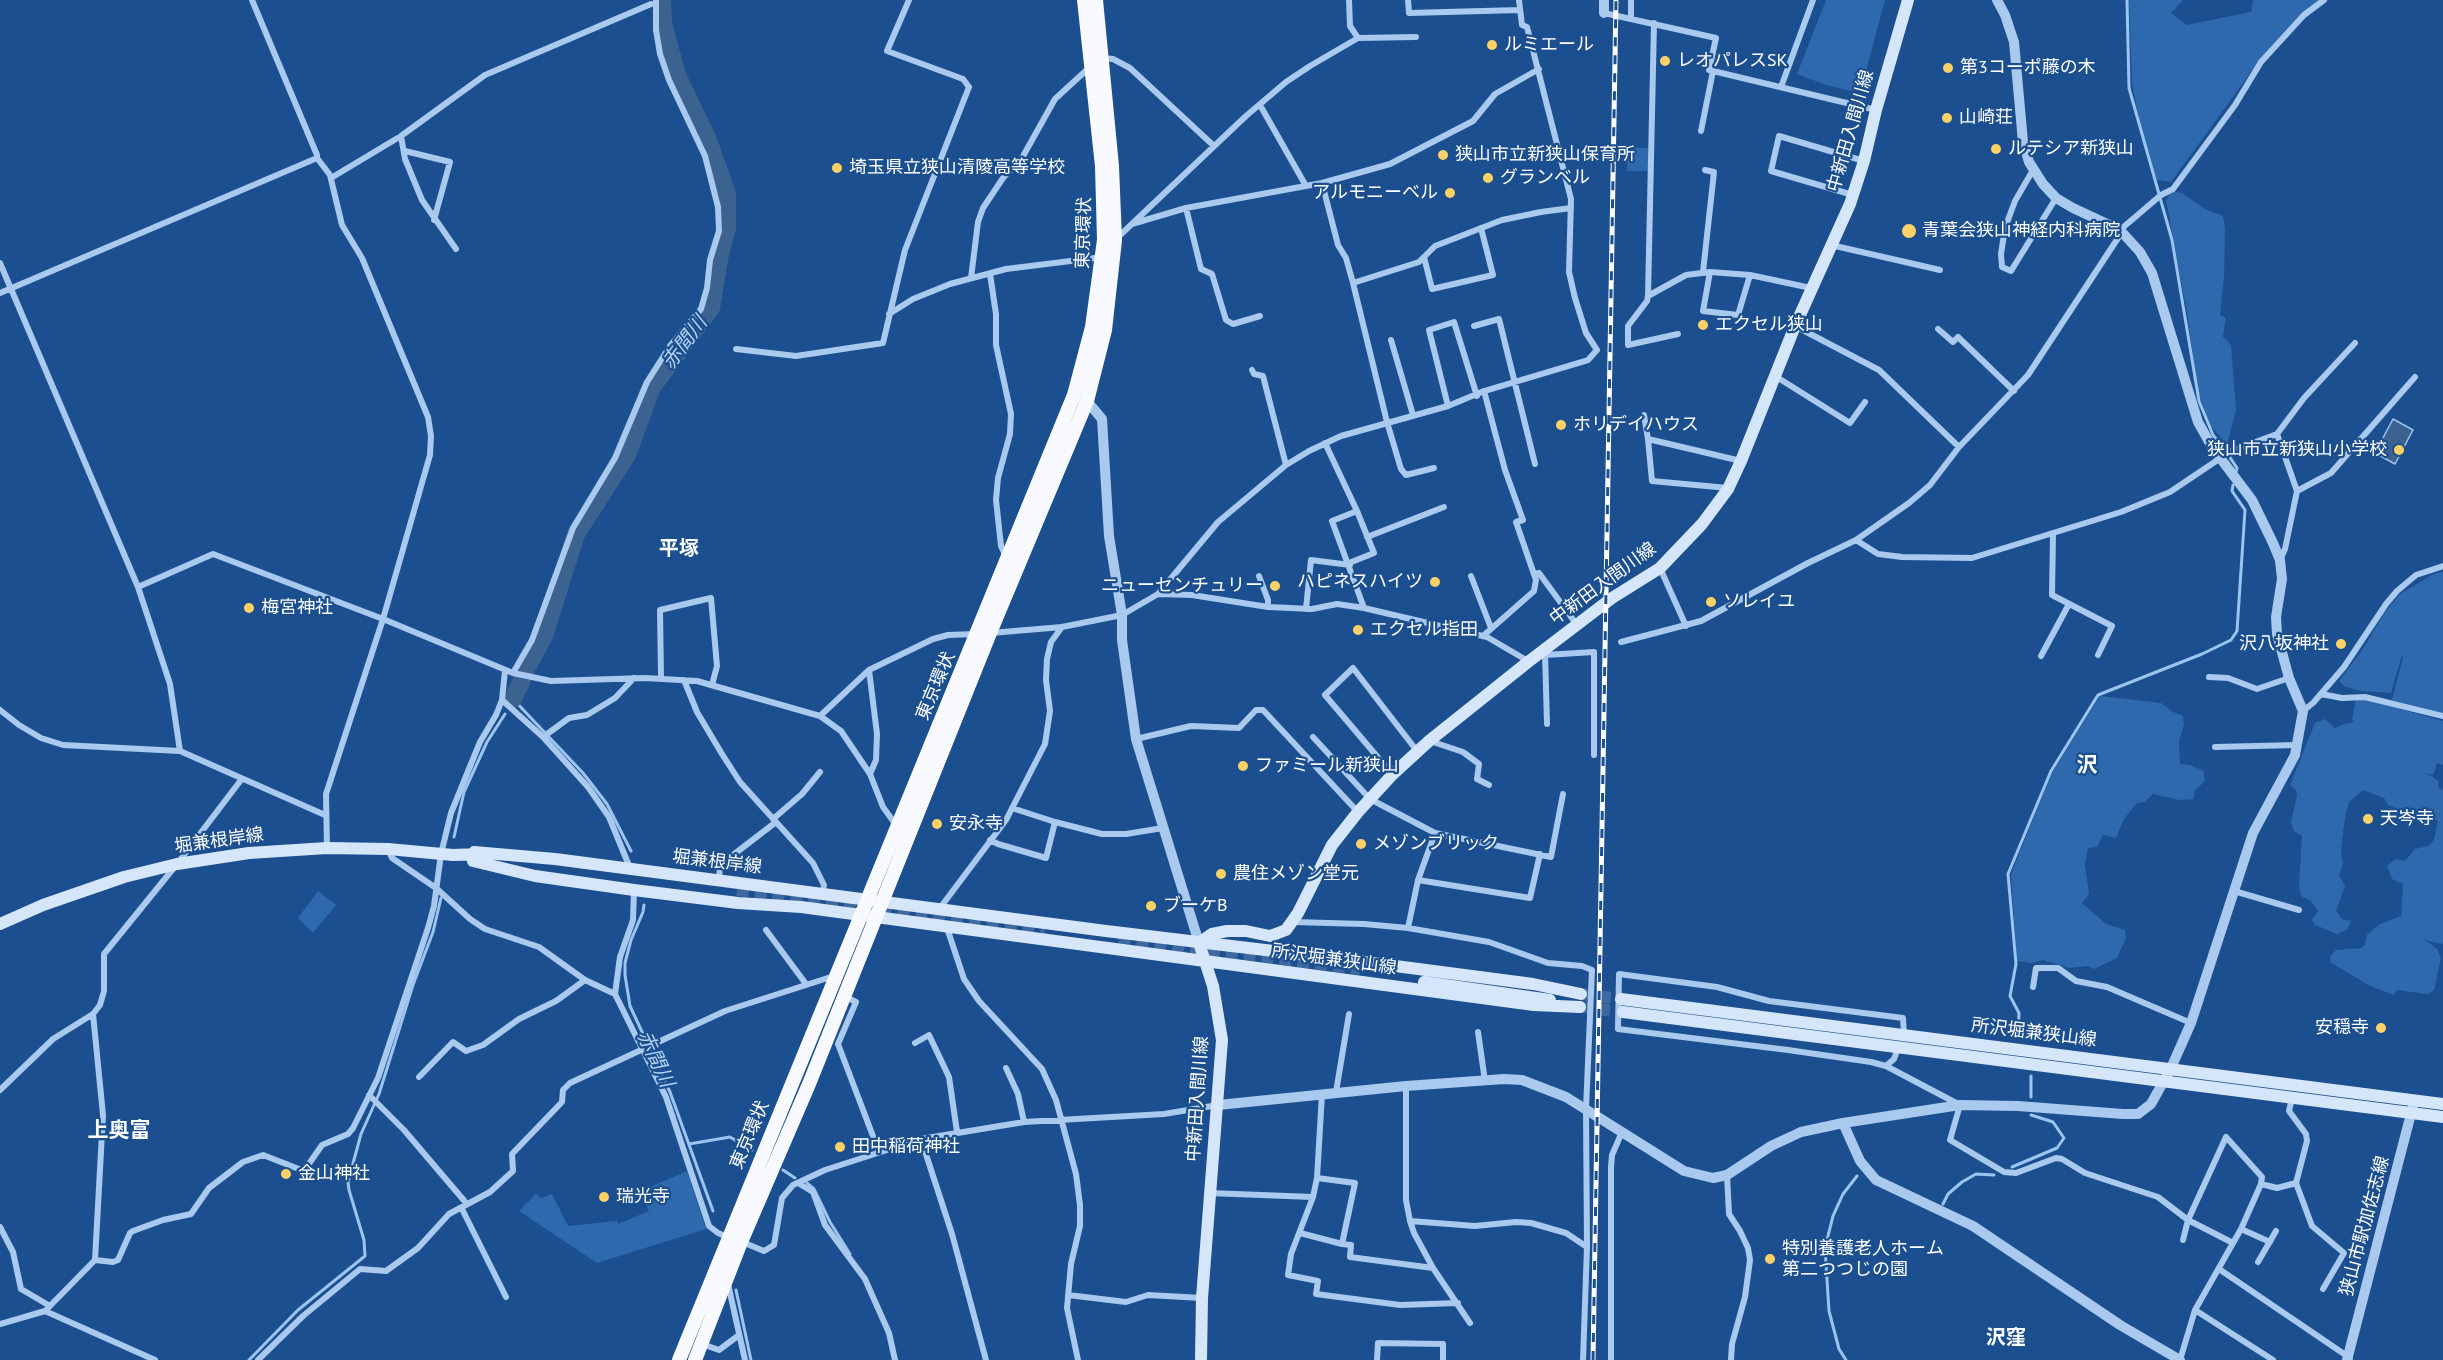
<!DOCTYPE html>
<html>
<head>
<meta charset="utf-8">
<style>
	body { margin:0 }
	canvas { display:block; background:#1b4f8f }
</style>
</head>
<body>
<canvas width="2443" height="1360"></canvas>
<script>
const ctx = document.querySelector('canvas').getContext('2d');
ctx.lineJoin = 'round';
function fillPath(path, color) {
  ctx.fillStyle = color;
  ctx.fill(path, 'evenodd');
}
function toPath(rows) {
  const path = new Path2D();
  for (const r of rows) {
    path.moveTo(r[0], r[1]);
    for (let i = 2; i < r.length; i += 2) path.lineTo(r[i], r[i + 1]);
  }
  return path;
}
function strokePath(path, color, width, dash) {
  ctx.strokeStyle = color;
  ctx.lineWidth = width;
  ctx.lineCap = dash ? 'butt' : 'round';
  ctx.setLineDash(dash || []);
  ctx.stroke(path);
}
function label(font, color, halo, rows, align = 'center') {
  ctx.font = font + ' "PT Sans","Noto Sans JP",sans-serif';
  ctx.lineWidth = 4.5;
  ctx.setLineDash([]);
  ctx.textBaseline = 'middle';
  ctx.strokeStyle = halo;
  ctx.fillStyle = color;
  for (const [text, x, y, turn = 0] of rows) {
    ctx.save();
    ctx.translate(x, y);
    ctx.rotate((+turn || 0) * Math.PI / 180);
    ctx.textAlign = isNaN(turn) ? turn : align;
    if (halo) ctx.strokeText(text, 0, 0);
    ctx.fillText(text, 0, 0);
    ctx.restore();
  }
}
fillPath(toPath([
	[1826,0,1885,0,1860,93,1826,85,1797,74],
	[2129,0,2183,0,2171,13,2187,25,2251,12,2253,0,2320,0,2259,61,2171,182,2156,180,2140,124,2132,83],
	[1628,147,1648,148,1648,171,1627,171],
	[2172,191,2182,193,2205,209,2223,216,2225,229,2224,277,2220,315,2226,318,2223,337,2231,345,2236,410,2227,445,2209,424,2198,390,2186,307,2166,200],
	[2443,571,2443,713,2392,700,2404,654,2401,658,2391,693,2360,691,2344,686,2339,681,2363,649,2384,613,2400,594,2432,575],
	[2100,696,2161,703,2173,712,2183,716,2184,725,2179,741,2180,764,2190,765,2204,771,2204,782,2194,791,2194,799,2179,800,2153,794,2145,802,2137,803,2124,819,2116,838,2103,835,2097,847,2088,848,2085,865,2089,894,2082,903,2106,924,2125,930,2126,938,2117,958,2094,969,2088,966,2069,968,2043,960,2032,963,2017,961,2011,874,2052,773],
	[2356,699,2364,699,2443,721,2443,765,2437,763,2433,775,2422,772,2433,777,2439,782,2438,787,2443,790,2443,944,2420,939,2428,942,2437,949,2441,958,2434,990,2427,994,2397,990,2394,995,2370,986,2330,962,2330,957,2336,950,2361,948,2365,945,2367,935,2378,925,2401,916,2403,884,2392,879,2387,866,2396,859,2405,861,2415,849,2428,846,2434,840,2438,821,2417,811,2398,809,2388,805,2384,798,2363,790,2349,802,2345,817,2341,850,2343,864,2339,875,2345,886,2336,911,2342,919,2351,921,2348,929,2337,934,2315,925,2312,920,2318,911,2311,901,2301,896,2299,886,2302,836,2294,831,2291,822,2297,795,2296,790,2290,785,2315,723,2325,719,2335,728,2344,724,2355,722,2352,720],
	[318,891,336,905,313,933,298,918],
	[687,1171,706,1229,597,1263,519,1211,536,1194,542,1198,552,1194,568,1226,617,1221,618,1224,649,1211,641,1191]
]), '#2e69ad');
const water = toPath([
	[2393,419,2413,430,2395,464,2375,453,2393,419]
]);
fillPath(water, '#3c6290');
strokePath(water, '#9cc4f0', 1.5);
strokePath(toPath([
	[2127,0,2129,88,2172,240,2199,401,2213,435,2223,448],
	[2229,456,2237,468,2236,472],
	[513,699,583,773,607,804,631,851],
	[454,837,464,792,487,742,505,714],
	[644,905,643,912,631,940,625,963,625,975,630,1006,670,1092,713,1211],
	[2018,1036,2019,1013,2010,996,2016,964,2008,874,2051,771,2098,695,2202,654,2231,640,2237,631,2245,510,2232,491,2233,485],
	[2031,1097,2031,1076],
	[689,1144,730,1137,752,1150],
	[2012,1167,2057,1148,2064,1138,2053,1122,2031,1115],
	[783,1170,795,1178],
	[807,1183,814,1189,830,1222,850,1254],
	[1943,1204,1948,1194,1962,1182,1976,1174,1994,1175],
	[736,1290,751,1360],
	[249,1360,298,1310,365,1256,364,1240,349,1190,348,1182,361,1134,379,1094,413,985,433,932,441,898],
	[1846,1360,1839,1349,1829,1311,1825,1248,1833,1216,1843,1194,1857,1176]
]), '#9cc4f0', 3);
strokePath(toPath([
	[526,669,544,636,576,534,627,455,652,387,711,308,720,254,727,228,727,194,708,140,677,75,663,24,662,0],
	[513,699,522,680]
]), '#3c6290', 18);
strokePath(toPath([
	[737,890,1045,929],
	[1119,938,1360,969],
	[1581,994,1621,999],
	[1580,1007,1623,1012]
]), '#3d69a0', 12, [12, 6]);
strokePath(toPath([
	[252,0,317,155,317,158,330,175,342,225,362,258,428,417,431,436,430,455,383,619,326,794,327,848],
	[1349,0,1350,26,1358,38],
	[1408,0,1409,13,1520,10],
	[1604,13,1716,38,1709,70,1713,71,1701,131],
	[1631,18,1631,0],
	[1102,58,1113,59,1130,68,1214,146],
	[1713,71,1876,110],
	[1781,87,1813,0],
	[1260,105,1306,186],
	[401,136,405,159,422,200,456,249],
	[405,151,450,162,434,220],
	[2033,170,2015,201,2005,228,2001,254,2002,267,2011,271,2056,198],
	[331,178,401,136,485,75,651,4],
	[1322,183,1338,245,1346,258,1353,283,1387,422,1401,469,1406,475,1434,468],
	[1853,195,1771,171,1779,136,1864,161],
	[1186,208,1201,269,1212,274,1226,320,1233,324,1260,316],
	[1132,224,1186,208,1322,183,1390,164,1473,121,1495,94,1539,69],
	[2120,230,2161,195,2173,189,2235,105,2261,62,2304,15,2324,0],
	[1116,239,1246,116,1286,82,1310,66,1358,38,1416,37],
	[1831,245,1940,270],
	[1424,257,1432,289,1493,275,1481,228],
	[0,263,138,587,170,684,180,751],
	[1703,272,1714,172,1705,170],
	[1710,272,1703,311,1738,315,1750,275],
	[990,274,996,314,996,345,1011,414,1010,434,998,478,996,500,1001,546,1006,557],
	[971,278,978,222,983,208,1003,178,1022,158,1055,99,1091,66],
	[1353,283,1419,262,1435,246,1502,220,1541,212,1571,208],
	[0,293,317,158],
	[1648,296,1654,23],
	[889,314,913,299,950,284,1006,269,1103,257],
	[1474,326,1499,319,1535,464],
	[1795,326,1879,370,1959,447],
	[1938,329,1953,342,1958,337,2014,391],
	[1678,334,1628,345,1628,326,1647,301,1648,296,1686,275,1710,272,1750,275,1811,288],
	[1391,340,1413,415],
	[736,349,796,356,883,343,905,250,969,87,963,79,887,51,909,0],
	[1252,370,1254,374,1263,376,1286,465],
	[1775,376,1850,423,1865,402],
	[1448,406,1429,330,1454,322,1477,396],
	[1644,415,1648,439],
	[2277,434,2297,491,2285,549,2280,560],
	[1325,443,1357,511,1332,521,1364,608],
	[1728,488,1652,481,1648,439,1741,461],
	[2297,491,2331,473,2415,377],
	[2053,534,2052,595,2112,626,2098,655],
	[1367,537,1444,507],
	[1856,540,1878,554,1902,557,1972,558,2121,512,2170,492,2231,451,2277,434,2304,398,2355,343],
	[1349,563,1374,553,1357,511],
	[1660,568,1686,626],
	[1534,574,1539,573,1577,625],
	[1259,576,1268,600,1268,607],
	[1471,576,1491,628],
	[138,587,213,554,383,619,513,673,551,681,645,678,697,681,820,716,841,731,870,774,883,807,896,825],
	[1158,594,1192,595,1268,607,1312,609,1337,604,1364,608,1487,637,1528,661],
	[1306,609,1311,560,1350,565],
	[991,633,1062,627,1122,615,1158,594,1218,522,1286,465,1309,451,1341,436,1448,406,1484,391,1588,360,1597,350,1586,333,1575,298,1569,272,1571,199,1527,27,1522,25,1519,0],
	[1483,636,1534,591,1536,580,1516,522,1523,520,1505,470,1484,391],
	[1621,642,1701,621,1808,563,1856,540,1909,503,1930,485,1959,447,2028,375,2122,232],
	[1545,653,1547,724],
	[1545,655,1594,652,1594,755],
	[2041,656,2069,604],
	[869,670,877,734,876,760,870,774],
	[513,673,532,640,573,528,615,458,647,382,670,346,701,309,707,288,710,260,719,231,718,207,705,156,669,80,660,54,656,30,656,0],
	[2209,677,2228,678,2257,689,2289,678],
	[661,678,660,610,711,598,717,666,712,685],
	[684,680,697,712,722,754,740,782,813,863,824,885,823,894],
	[2321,694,2342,698,2365,697,2443,716],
	[502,700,543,737,588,787,609,817,630,868],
	[0,710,19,725,41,738,63,745,180,751,325,815],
	[2303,711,2313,703,2344,667,2386,604,2397,591,2416,575,2443,566],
	[820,716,869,670,933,639,948,635,976,634],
	[543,737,569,718,587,715,615,698,634,678],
	[1313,737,1370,799,1435,833,1551,857,1563,794],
	[1136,739,1191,726,1239,728,1256,710,1263,710,1358,812],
	[1430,741,1463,752,1479,764,1477,779,1489,785],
	[2215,747,2297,745],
	[1392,774,1325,695,1353,668,1417,751],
	[1012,808,1055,822,1102,834,1126,834,1163,828],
	[773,819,802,794,820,772],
	[990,840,998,844,1046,858,1055,822],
	[388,850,392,858,436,888,470,919,485,929,539,947,585,980,615,994,666,1097,709,1226,718,1233,730,1238],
	[719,880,720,865,776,822],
	[1418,880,1530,898,1540,854],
	[2234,891,2299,910],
	[940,908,1006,820,1045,744,1050,711,1046,680,1047,659,1051,642,1062,627],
	[1293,922,1364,924,1408,928,1489,942,1548,963,1582,966,1592,970,1586,1109,1587,1247,1583,1360],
	[947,928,964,979,979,1001,1042,1069,1056,1100,1076,1174,1080,1205,1080,1226,1071,1264,1067,1308,1078,1360],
	[1408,928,1418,880,1435,833],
	[766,930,806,984],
	[2033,987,2036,968,2058,968,2076,981,2107,987,2191,1023],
	[615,994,620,957,633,920,634,890],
	[844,996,856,1002,838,1044,879,1152],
	[1478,1032,1485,1081],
	[1904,1035,1903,1018,1769,1001,1717,987,1619,974,1618,1029,1788,1050,1871,1062,1886,1066,1960,1105,1950,1140,2004,1172,2016,1173,2056,1158,2062,1159,2085,1173,2158,1197,2188,1220,2233,1243],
	[915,1043,929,1035,949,1077,957,1132],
	[1886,1066,1894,1059,1898,1048],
	[1006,1068,1018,1094,1024,1122],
	[419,1077,453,1042,466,1051,483,1045,519,1019,556,1001,585,980],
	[1406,1086,1406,1200,1410,1221,1414,1233,1433,1268,1470,1323],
	[0,1090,53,1039,93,1014,100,1005,104,991,104,954,177,864,241,780],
	[1336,1092,1349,1014],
	[1322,1094,1317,1178,1313,1197,1291,1254,1288,1275,1318,1281,1316,1294,1400,1305,1458,1303],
	[369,1095,404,1130,467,1204],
	[2292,1098,2289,1111,2306,1134,2307,1141,2296,1183,2312,1226,2344,1253,2323,1289],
	[921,1139,952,1234,986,1360],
	[1727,1175,1729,1214,1740,1231,1748,1248,1750,1260,1745,1297,1732,1344,1731,1360],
	[798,1183,813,1192,825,1225,865,1279,889,1333,895,1360],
	[2261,1184,2277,1188,2296,1183],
	[1209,1193,1313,1197],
	[462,1209,506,1297],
	[1410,1221,1475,1226,1516,1222,1531,1223,1566,1233,1587,1247],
	[0,1227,13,1252,21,1289,50,1306],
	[2241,1229,2270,1242],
	[1300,1233,1342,1244,1355,1183,1317,1178],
	[742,1242,764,1251,774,1245,782,1198,793,1185,825,1170,921,1139,1024,1122,1164,1114,1218,1105],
	[1342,1244,1351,1245,1350,1257,1433,1268],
	[95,1260,113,1262,118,1260,130,1233,133,1231,163,1220,191,1214,209,1188,243,1162,263,1155,304,1171,322,1145,348,1134,353,1128,378,1078,428,928,434,906,441,854,451,813,480,742,496,715,502,700,505,670],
	[2258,1262,2276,1231],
	[2219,1269,2350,1358],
	[728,1284,745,1360],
	[1068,1295,1126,1302,1148,1295,1202,1298],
	[2195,1310,2273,1360],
	[45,1311,155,1360],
	[0,1324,45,1311,95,1260,103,1115,93,1014],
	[702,1344,719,1350,739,1335],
	[258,1360,303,1316,360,1269,386,1271,418,1248,449,1214,490,1192,513,1171,512,1154,562,1102,563,1090,570,1083,725,1011,834,976],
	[1377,1360,1378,1343,1443,1344,1443,1360],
	[1611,1360,1611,1167,1612,1155,1622,1132],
	[2180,1360,2195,1310,2241,1229,2261,1184,2262,1177,2226,1137,2188,1220,2183,1240]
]), '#a9c9ee', 6);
strokePath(toPath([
	[1604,13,1604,0],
	[1080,398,1087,401,1102,419,1109,536,1122,615,1122,640,1136,739,1199,943],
	[1218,1105,1406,1086,1504,1079,1522,1080,1566,1097,1684,1171,1713,1178,1727,1175,1771,1146,1801,1132,1843,1123,1960,1105,2018,1106,2123,1114,2138,1114,2151,1104,2171,1068,2191,1023,2253,833,2295,755,2303,711,2289,678,2277,634,2276,617,2282,579,2280,560,2273,543,2252,500,2212,447,2198,422,2152,273,2140,252,2120,230,2073,208,2056,198,2043,184,2029,162,2023,142,2014,42,2005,15,1997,0],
	[1843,1123,1860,1161,1876,1180,1973,1226,2120,1325,2180,1360],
	[2347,1360,2413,1106]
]), '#a9c9ee', 10);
strokePath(toPath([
	[474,852,555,859,1106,931,1357,961,1533,984,1581,994],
	[473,861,535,876,634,890,738,903,801,907,1534,1005,1580,1007],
	[0,924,43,905,124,877,177,864,249,853,327,848,388,849,453,855,482,854],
	[1424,982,1550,1000],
	[1621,999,2443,1104],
	[1623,1012,2443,1117],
	[1201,1360,1202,1298,1222,1040,1213,986,1199,943,1212,934,1227,931,1246,931,1270,936,1286,930,1298,913,1332,845,1358,812,1393,774,1429,741,1528,662,1612,598,1660,568,1702,524,1728,489,1741,461,1795,326,1850,204,1864,161,1876,110,1908,0]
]), '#d6e6fa', 12);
strokePath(toPath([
	[679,1360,1074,395,1092,327,1104,240,1102,166,1084,0],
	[695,1360,741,1242,809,1084,990,633,1087,401,1105,330,1115,240,1112,166,1096,0]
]), '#f8faff', 14);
const rail = toPath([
	[1593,1360,1616,0]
]);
strokePath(rail, '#fff', 5);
strokePath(rail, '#1b4f8f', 3, [9]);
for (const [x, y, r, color] of [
	[1492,45,6,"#ffd166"],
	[1665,61,6,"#ffd166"],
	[1948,68,6,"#ffd166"],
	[1947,118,6,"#ffd166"],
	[1996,149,6,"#ffd166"],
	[1443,155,6,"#ffd166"],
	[837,168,6,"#ffd166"],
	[1488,178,6,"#ffd166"],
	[1450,193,6,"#ffd166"],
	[1909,231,8,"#ffd166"],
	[1703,325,6,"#ffd166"],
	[1561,425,6,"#ffd166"],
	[2399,450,6,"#ffd166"],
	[1435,582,6,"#ffd166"],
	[1275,586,6,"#ffd166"],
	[1711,602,6,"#ffd166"],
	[249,608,6,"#ffd166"],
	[1358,630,6,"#ffd166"],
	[2341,644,6,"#ffd166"],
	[1243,766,6,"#ffd166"],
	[2368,819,6,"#ffd166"],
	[937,824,6,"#ffd166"],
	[1361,844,6,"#ffd166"],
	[1221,874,6,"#ffd166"],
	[1151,906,6,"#ffd166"],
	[2381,1028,6,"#ffd166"],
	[840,1147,6,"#ffd166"],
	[286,1174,6,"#ffd166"],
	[604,1197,6,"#ffd166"],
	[1770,1259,6,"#ffd166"]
]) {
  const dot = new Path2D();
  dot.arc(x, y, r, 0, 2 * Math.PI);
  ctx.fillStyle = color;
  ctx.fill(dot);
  strokePath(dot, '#1b4f8f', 2);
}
label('18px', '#fff', '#1b4f8f', [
	["ルミエール",1504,45],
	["レオパレスSK",1677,61],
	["第3コーポ藤の木",1960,68],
	["山崎荘",1959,118],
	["ルテシア新狭山",2008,149],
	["狭山市立新狭山保育所",1455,155],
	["埼玉県立狭山清陵高等学校",849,168],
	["グランベル",1500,178],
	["アルモニーベル",1438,193,"right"],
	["青葉会狭山神経内科病院",1922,231],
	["エクセル狭山",1715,325],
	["ホリデイハウス",1573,425],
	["狭山市立新狭山小学校",2387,450,"right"],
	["ハピネスハイツ",1423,582,"right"],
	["ニューセンチュリー",1263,586,"right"],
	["ソレイユ",1723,602],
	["梅宮神社",261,608],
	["エクセル指田",1370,630],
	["沢八坂神社",2329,644,"right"],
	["ファミール新狭山",1255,766],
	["天岑寺",2380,819],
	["安永寺",949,824],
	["メゾンブリック",1373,844],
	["農住メゾン堂元",1233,874],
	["ブーケB",1163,906],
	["安穏寺",2369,1028,"right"],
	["田中稲荷神社",852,1147],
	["金山神社",298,1174],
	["瑞光寺",616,1197],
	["特別養護老人ホーム",1782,1249],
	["第二つつじの園",1782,1270]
], 'left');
label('18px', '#fff', '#1b4f8f', [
	["中新田入間川線",1851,131,-74],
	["東京環状",1084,233,-88],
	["中新田入間川線",1603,584,-36],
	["東京環状",936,686,-67],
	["堀兼根岸線",219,841,-8],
	["堀兼根岸線",717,862,7],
	["所沢堀兼狭山線",1334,960,8],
	["所沢堀兼狭山線",2034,1033,7],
	["中新田入間川線",1198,1099,-86],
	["東京環状",750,1135,-67],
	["狭山市駅加佐志線",2365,1226,-75]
]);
label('italic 20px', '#b5d3f5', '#1b4f8f', [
	["赤間川",685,343,-53],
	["赤間川",655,1059,65]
]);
label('bold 20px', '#fff', '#1b4f8f', [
	["平塚",679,549],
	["沢窪",2006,1338]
]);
label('bold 21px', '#fff', '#1b4f8f', [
	["沢",2087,766],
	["上奥富",119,1131]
]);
</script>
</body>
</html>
